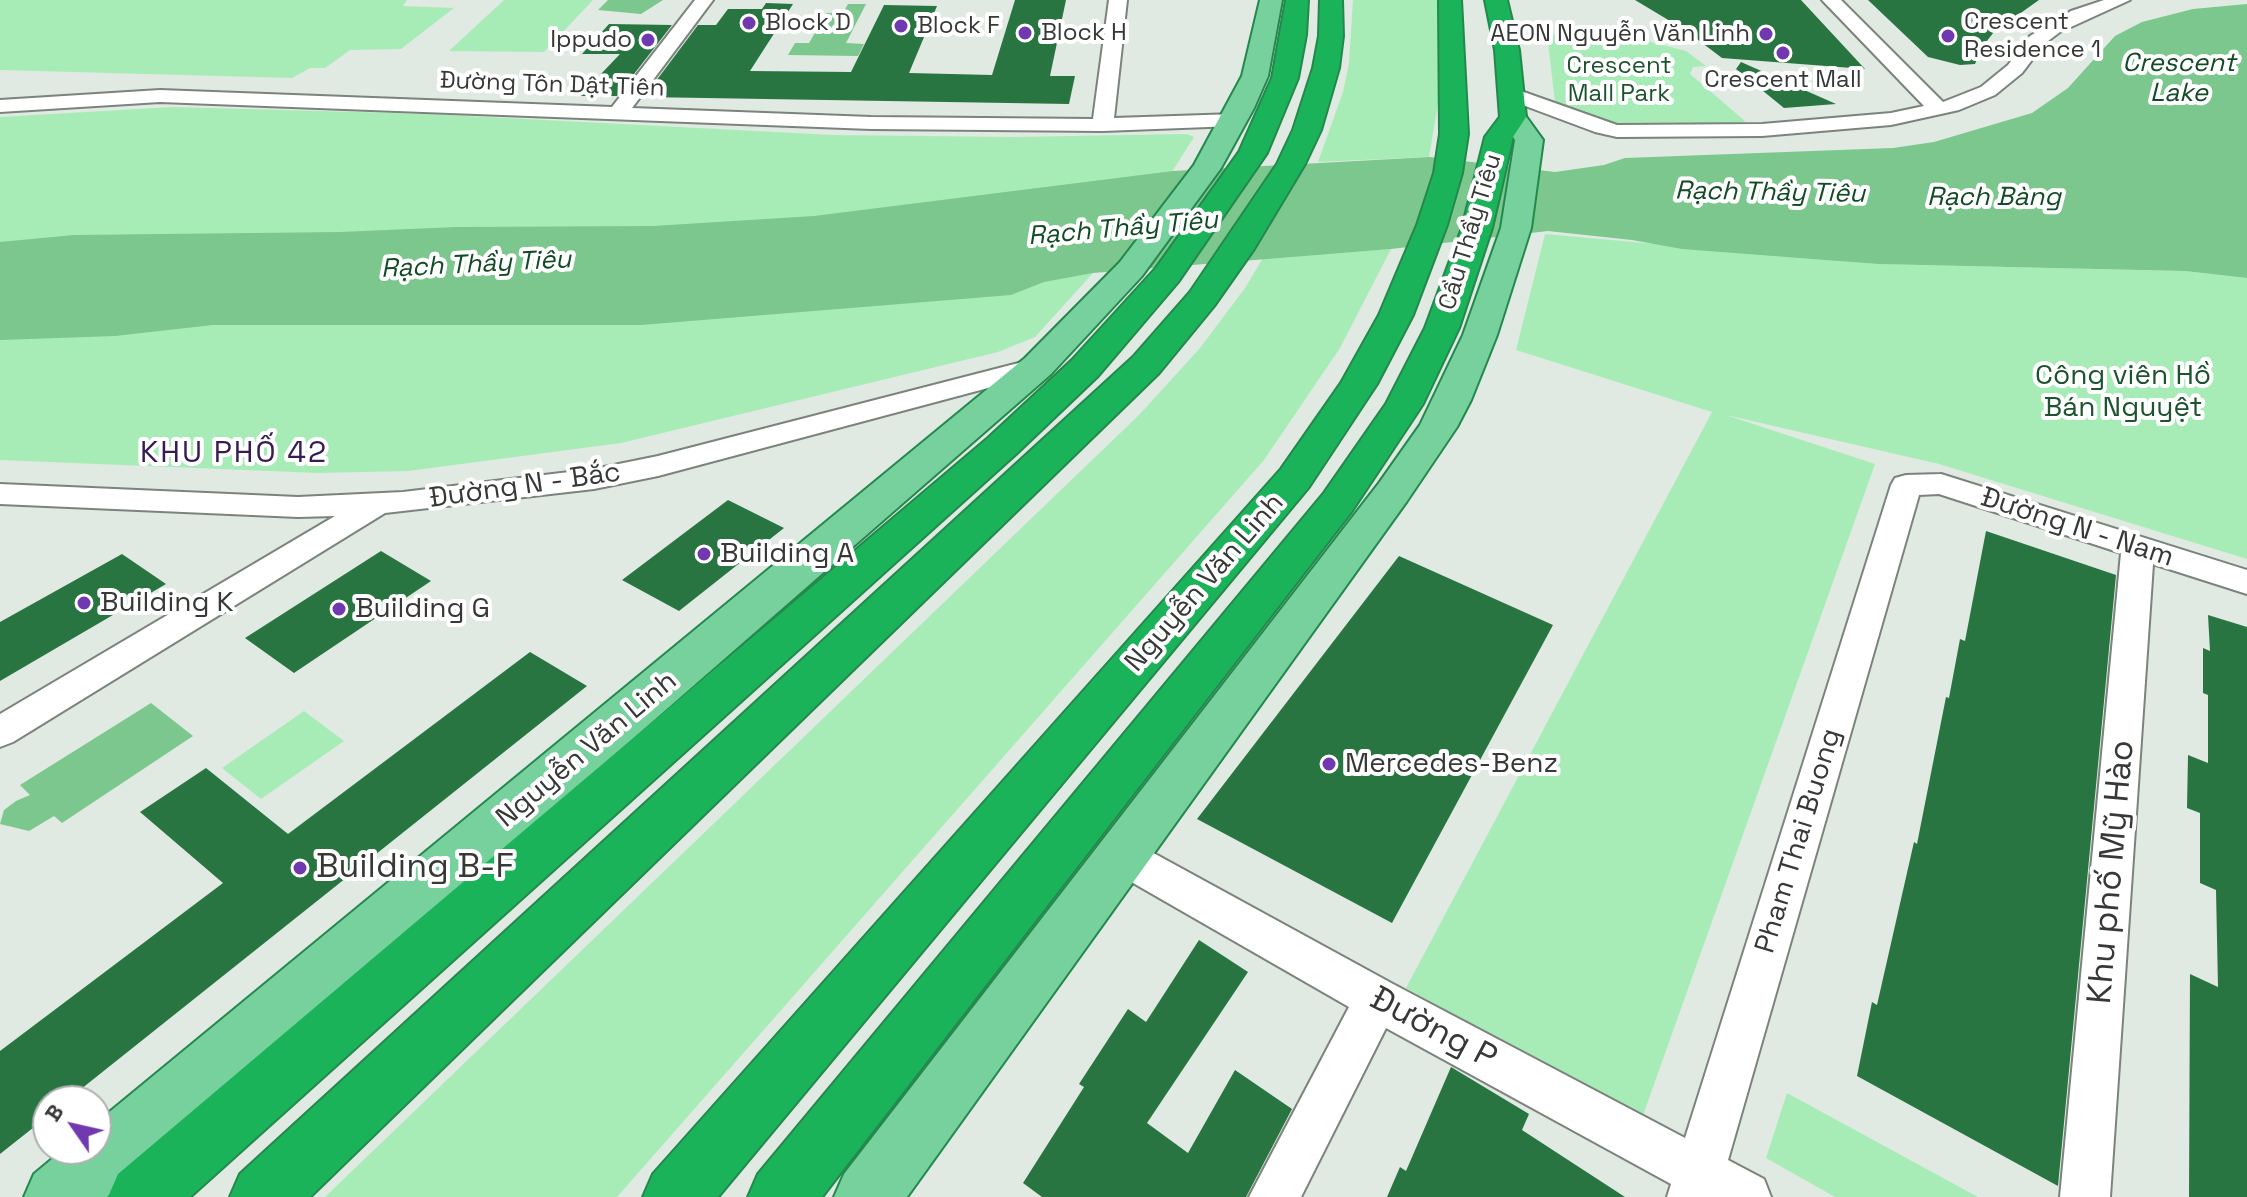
<!DOCTYPE html>
<html>
<head>
<meta charset="utf-8">
<style>
	body { margin:0 }
	#map { position:relative; width:2247px; height:1197px; overflow:hidden; background:#e0e9e2; font-family:"Space Grotesk",sans-serif }
	canvas { display:block }
	.north { position:absolute; left:32px; top:1085px; width:80px; height:80px; box-sizing:border-box; background:#fff; border:2px solid #afb0af; border-radius:50%; rotate:304deg; font-size:22px; font-weight:700; line-height:32px; text-align:center; color:#363936 }
	.north::after { content:''; display:block; margin:auto; width:28px; height:36px; background:#7039b0; clip-path:polygon(50% 0,100% 100%,50% 72%,0 100%) }
</style>
</head>
<body>
<div id="map">
<canvas width="2247" height="1197"></canvas>
<div class="north">B</div>
</div>
<script>
const ctx = document.querySelector('canvas').getContext('2d');
ctx.lineJoin = 'round';
function fillPath(path, color) {
  ctx.fillStyle = color;
  ctx.fill(path, 'evenodd');
}
function toPath(rows) {
  const path = new Path2D();
  for (const r of rows) {
    path.moveTo(r[0], r[1]);
    for (let i = 2; i < r.length; i += 2) path.lineTo(r[i], r[i + 1]);
  }
  return path;
}
function strokePath(path, color, width, dash) {
  ctx.strokeStyle = color;
  ctx.lineWidth = width;
  ctx.lineCap = dash ? 'butt' : 'round';
  ctx.setLineDash(dash || []);
  ctx.stroke(path);
}
function label(font, color, halo, rows, align = 'center') {
  ctx.font = font + ' "Space Grotesk",sans-serif';
  ctx.lineWidth = 8;
  ctx.setLineDash([]);
  ctx.textBaseline = 'middle';
  ctx.strokeStyle = halo;
  ctx.fillStyle = color;
  for (const [text, x, y, turn = 0] of rows) {
    ctx.save();
    ctx.translate(x, y);
    ctx.rotate((+turn || 0) * Math.PI / 180);
    ctx.textAlign = isNaN(turn) ? turn : align;
    if (halo) ctx.strokeText(text, 0, 0);
    ctx.fillText(text, 0, 0);
    ctx.restore();
  }
}
fillPath(toPath([
	[0,0,407,0,403,6,454,8,401,49,350,50,325,68,310,68,292,78,0,70],
	[504,0,593,0,544,52,449,51],
	[1353,0,1443,0,1445,62,1429,157,1318,162,1343,92,1349,63],
	[1547,34,1632,37,1686,51,1706,66,1693,67,1690,74,1745,121,1738,124,1614,124,1555,102],
	[172,107,429,114,833,135,1014,137,1187,134,1194,137,1161,189,891,216,0,265,0,117],
	[1545,234,1878,264,2185,271,2247,278,2247,559,1939,464,1726,415,1875,464,1642,1118,1406,988,1712,412,1516,350],
	[1391,249,1340,348,1264,460,617,1197,325,1197,1140,414,1200,348,1245,288,1263,258],
	[1093,273,1035,337,998,352,621,443,408,471,318,473,0,460,0,311],
	[304,711,344,741,261,799,222,768],
	[1787,1093,1978,1197,1835,1197,1766,1158]
]), '#a7ecb7');
fillPath(toPath([
	[608,0,663,0,641,14,598,10],
	[848,4,866,4,846,43,864,44,858,56,788,55,795,43,809,43,827,13,843,13],
	[2247,4,2247,278,2185,271,1878,264,1682,249,1632,240,1548,231,1391,249,1093,273,1044,282,1011,295,641,325,213,325,115,336,0,340,0,242,74,235,340,232,456,227,653,226,814,216,1173,171,1430,157,1555,172,1604,165,1625,158,1893,148,1934,142,2032,113,2068,88,2115,36,2142,22,2193,9],
	[151,703,193,736,62,823,54,816,29,831,0,824,4,810,16,801,30,795,20,785]
]), '#7bc78d');
fillPath(toPath([
	[1015,0,1066,0,1050,76,1075,76,1069,104,644,97,698,25,716,25,728,9,762,9,766,3,793,4,750,71,851,72,884,5,937,6,909,73,992,75],
	[1635,0,1801,0,1865,69,1722,58,1685,30],
	[1868,0,2039,0,1994,32,1982,47,1975,64,1960,65,1928,57],
	[609,24,672,25,617,96,580,96,620,54,582,54],
	[1741,62,1836,104,1784,108,1736,69],
	[728,500,784,528,679,611,622,580],
	[1986,531,2116,575,2058,1186,1857,1076,1872,1002,1877,1005,1914,842,1917,844,1946,697,1949,698,1960,639,1965,641],
	[381,551,431,581,294,673,245,638],
	[122,554,166,584,0,681,0,622],
	[1399,556,1553,625,1392,923,1197,819],
	[2208,615,2247,627,2247,1197,2189,1197,2190,974,2218,987,2216,890,2200,883,2200,813,2187,808,2188,755,2208,763,2208,695,2203,693,2203,648,2210,651],
	[530,652,587,686,66,1101,48,1101,48,1116,0,1154,0,1051,223,883,140,812,206,768,288,834],
	[1199,940,1248,972,1147,1123,1188,1153,1235,1070,1292,1109,1246,1197,1042,1197,1023,1183,1084,1087,1079,1084,1128,1009,1146,1022],
	[1451,1067,1529,1114,1522,1130,1625,1197,1387,1197,1400,1167,1406,1171]
]), '#287541');
const street = toPath([
	[695,0,713,0,632,108,871,117,1093,119,1109,0,1127,0,1114,118,1235,114,1245,120,1235,126,1103,131,871,129,160,102,0,112,0,100,160,90,612,107,695,0],
	[1822,0,1841,0,1943,102,1981,87,2008,65,2030,36,2071,11,2104,0,2130,0,2060,32,2044,44,2022,73,1995,95,1959,110,1891,125,1762,136,1617,137,1595,132,1504,98,1501,94,1511,88,1518,90,1617,125,1762,124,1891,113,1924,106,1822,0],
	[1038,358,1048,360,1052,366,1048,372,658,476,594,489,385,513,13,742,0,747,0,714,335,516,298,517,0,504,0,484,298,497,403,492,594,469,658,456,1038,358],
	[1941,474,2247,570,2247,594,2153,564,2110,1197,2060,1197,2121,553,1939,494,1919,495,1728,1160,1764,1179,1771,1197,1667,1197,1671,1184,1386,1028,1301,1197,1249,1197,1349,1007,1107,868,1101,856,1107,844,1122,838,1137,844,1393,984,1685,1138,1891,485,1895,478,1906,475,1941,474]
]);
const primary = toPath([
	[1260,0,1282,0,1268,76,1254,108,1221,168,1142,276,1051,374,107,1197,24,1197,34,1174,64,1149,96,1149,96,1123,1025,358,1120,262,1194,165,1242,76,1260,0],
	[1513,109,1522,111,1543,140,1531,228,1497,335,1471,400,1457,427,1407,501,907,1197,834,1197,844,1174,1379,483,1420,425,1463,335,1501,228,1515,140,1500,117,1504,111,1513,109]
]);
const highway = toPath([
	[1286,0,1308,0,1306,35,1298,78,1267,153,1178,282,1098,376,1016,454,190,1197,108,1197,118,1174,988,438,1072,360,1156,268,1239,152,1272,78,1286,0],
	[1320,0,1342,0,1343,36,1339,68,1321,130,1305,164,1254,249,1214,306,1159,373,310,1197,230,1197,240,1174,1133,357,1190,292,1277,164,1293,130,1313,68,1319,36,1320,0],
	[1439,0,1461,0,1468,134,1462,173,1447,225,1413,315,1377,384,1309,487,718,1197,643,1197,653,1174,1281,469,1341,383,1379,315,1417,225,1434,173,1440,134,1439,0],
	[1485,0,1507,0,1519,50,1526,117,1513,137,1492,228,1459,328,1423,404,1352,511,822,1197,748,1197,758,1174,1324,493,1386,404,1425,328,1462,228,1485,137,1500,117,1495,50,1485,0]
]);
strokePath(street, '#7b837c', 4);
strokePath(primary, '#24884d', 4);
strokePath(highway, '#24884d', 4);
fillPath(street, '#fff');
fillPath(primary, '#76d19c');
fillPath(highway, '#1bb35a');
for (const [x, y, r, color] of [
	[749,23,8,"#7039b0"],
	[901,26,8,"#7039b0"],
	[1025,33,8,"#7039b0"],
	[1766,34,8,"#7039b0"],
	[1948,36,8,"#7039b0"],
	[648,40,8,"#7039b0"],
	[1783,53,8,"#7039b0"],
	[704,554,8,"#7039b0"],
	[84,603,8,"#7039b0"],
	[339,609,8,"#7039b0"],
	[1329,764,8,"#7039b0"],
	[300,868,8,"#7039b0"]
]) {
  const dot = new Path2D();
  dot.arc(x, y, r, 0, 2 * Math.PI);
  ctx.fillStyle = color;
  ctx.fill(dot);
  strokePath(dot, '#fff', 3);
}
label('24px', '#363936', '#fff', [
	["Crescent",1964,22],
	["Residence 1",1964,50],
	["Block D",765,23],
	["Block F",917,26],
	["Block H",1041,33],
	["AEON Nguyễn Văn Linh",1750,34,"right"],
	["Ippudo",632,40,"right"],
	["Crescent Mall",1783,80,"center"]
], 'left');
label('24px', '#1d532e', '#fff', [
	["Crescent",1619,66],
	["Mall Park",1619,94]
]);
label('24px', '#363936', '#fff', [
	["Đường Tôn Dật Tiên",552,85,2],
	["Cầu Thầy Tiêu",1471,232,-73]
]);
label('italic 26px', '#134b26', '#fff', [
	["Crescent",2179,64],
	["Lake",2179,94],
	["Rạch Thầy Tiêu",1770,193,1],
	["Rạch Bàng",1994,198],
	["Rạch Thầy Tiêu",1123,229,-5],
	["Rạch Thầy Tiêu",476,265,-3]
]);
label('28px', '#1d532e', '#fff', [
	["Công viên Hồ",2123,376],
	["Bán Nguyệt",2123,408]
]);
label('28px', '#363936', '#fff', [
	["Đường N - Bắc",525,486,-8],
	["Đường N - Nam",2077,528,18],
	["Nguyễn Văn Linh",1205,583,-49],
	["Nguyễn Văn Linh",587,750,-40],
	["Pham Thai Buong",1799,841,-73]
]);
label('28px', '#363936', '#fff', [
	["Building A",720,554],
	["Building K",100,603],
	["Building G",355,609],
	["Mercedes-Benz",1345,764]
], 'left');
ctx.letterSpacing = '2px';
label('30px', '#351c55', '#fff', [
	["KHU PHỐ 42",234,454]
]);
ctx.letterSpacing = '0px';
label('34px', '#363936', '#fff', [
	["Building B-F",316,868]
], 'left');
label('34px', '#363936', '#fff', [
	["Khu phố Mỹ Hào",2112,872,-85],
	["Đường P",1433,1029,28]
]);
</script>
</body>
</html>
